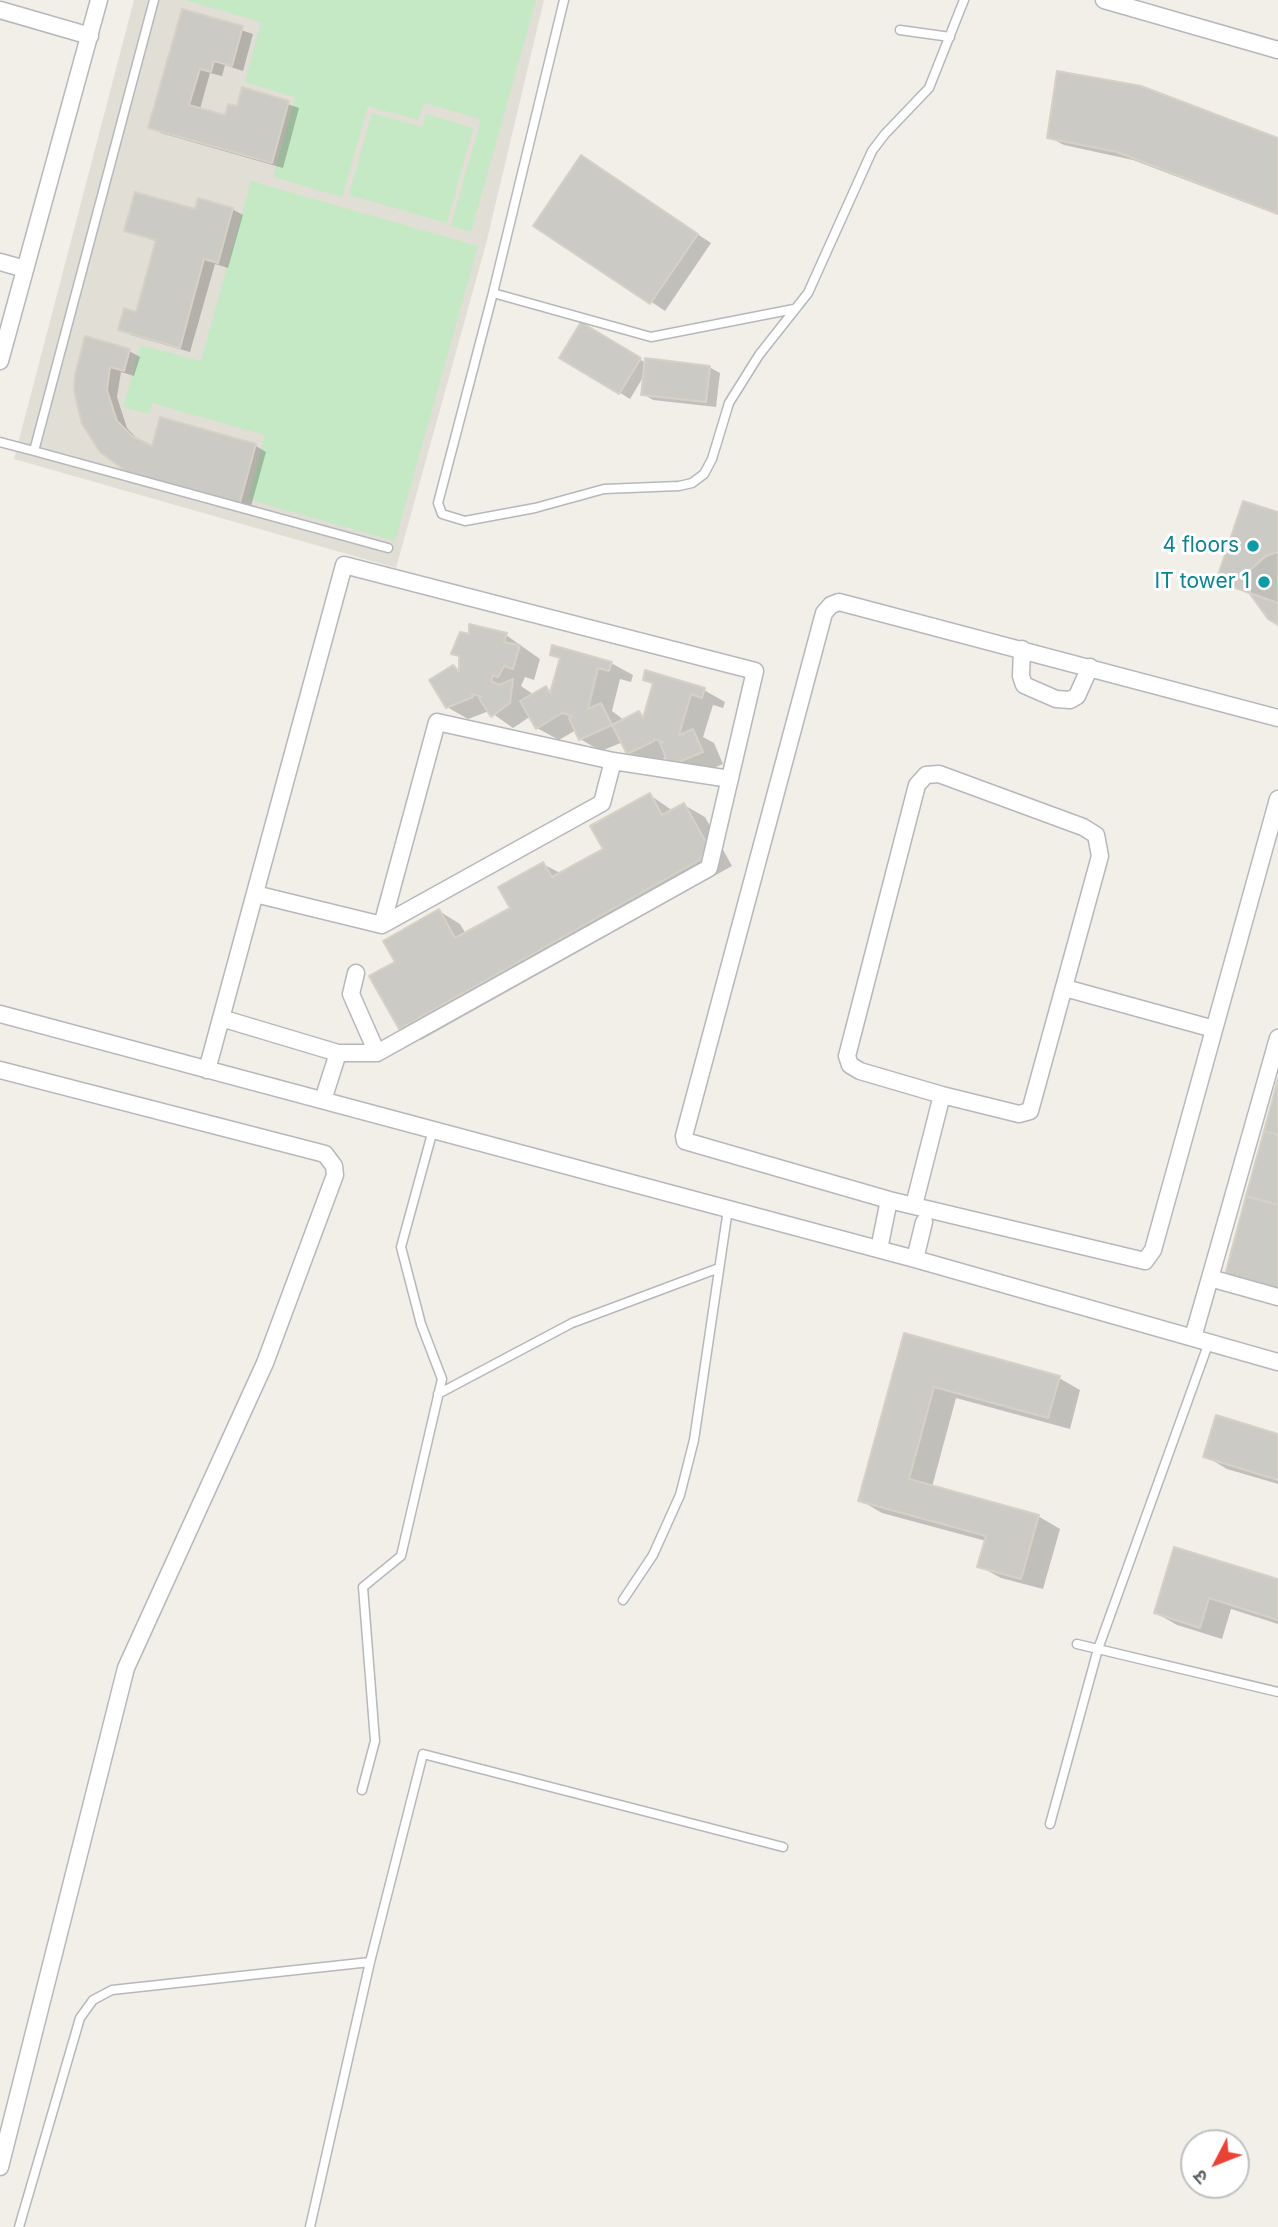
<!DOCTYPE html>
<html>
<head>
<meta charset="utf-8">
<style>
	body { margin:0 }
	#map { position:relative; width:1278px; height:2227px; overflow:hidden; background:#f1efe8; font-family:Inter,"Noto Sans Devanagari",sans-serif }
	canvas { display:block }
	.north { position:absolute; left:1180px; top:2129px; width:70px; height:70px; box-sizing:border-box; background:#fff; border:2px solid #bfc1c3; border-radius:50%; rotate:228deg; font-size:19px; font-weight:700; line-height:28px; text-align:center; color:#5f6368 }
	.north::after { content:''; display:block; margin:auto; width:24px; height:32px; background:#ea4335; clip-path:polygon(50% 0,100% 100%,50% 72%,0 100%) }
</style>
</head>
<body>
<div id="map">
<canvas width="1278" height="2227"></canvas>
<div class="north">उ</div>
</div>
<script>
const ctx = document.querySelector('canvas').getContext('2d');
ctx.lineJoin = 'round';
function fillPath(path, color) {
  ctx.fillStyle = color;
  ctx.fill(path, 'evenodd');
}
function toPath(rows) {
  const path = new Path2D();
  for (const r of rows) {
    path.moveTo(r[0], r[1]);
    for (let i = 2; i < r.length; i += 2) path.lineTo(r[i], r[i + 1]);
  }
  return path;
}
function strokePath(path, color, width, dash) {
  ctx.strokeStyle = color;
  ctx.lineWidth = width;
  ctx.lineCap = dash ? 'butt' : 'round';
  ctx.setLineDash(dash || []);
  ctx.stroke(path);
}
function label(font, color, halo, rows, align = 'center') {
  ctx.font = font + ' Inter,sans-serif';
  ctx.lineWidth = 6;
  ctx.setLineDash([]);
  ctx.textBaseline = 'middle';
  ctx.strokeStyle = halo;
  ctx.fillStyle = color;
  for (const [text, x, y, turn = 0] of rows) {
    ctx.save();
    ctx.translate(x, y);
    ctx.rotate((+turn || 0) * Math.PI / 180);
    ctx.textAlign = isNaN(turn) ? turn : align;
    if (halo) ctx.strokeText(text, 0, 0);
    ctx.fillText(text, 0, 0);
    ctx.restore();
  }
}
fillPath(toPath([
	[134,0,544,0,486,244,396,568,14,459]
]), '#e1ded6');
fillPath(toPath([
	[185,0,536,0,471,232,451,226,481,119,424,103,418,120,368,106,342,197,273,177,295,97,245,82,261,22],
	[372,113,422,127,426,114,473,128,447,223,349,195],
	[251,181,478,246,395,541,248,499,265,435,152,403,149,414,123,407,141,345,201,361]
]), '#c5e8c5');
fillPath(toPath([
	[183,11,253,34,243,71,225,65,222,76,210,73,200,109,226,117,238,109,243,89,299,108,283,168,161,133,150,127],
	[1049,137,1278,140,1278,215,1133,160,1064,145],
	[595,166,711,243,665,311,536,225],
	[232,209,243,215,228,268,215,264,190,352,131,335,120,329,138,314,158,242,126,230,196,211],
	[582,325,646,363,709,367,720,373,716,407,653,400,643,394,645,374,630,399,562,357],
	[129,351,140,357,134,376,121,372,117,397,127,428,141,443,153,449,161,419,256,446,266,452,250,510,156,483,76,391],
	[1278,514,1278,623,1254,596,1218,580],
	[506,635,540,659,534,680,525,677,521,686,534,695,546,688,552,691,561,659,552,654,611,663,633,675,631,682,620,679,612,711,624,720,639,713,645,716,654,685,645,679,704,690,725,702,723,708,713,705,703,737,714,743,723,764,692,777,667,757,650,765,628,753,623,742,601,751,580,739,576,730,559,740,537,728,531,716,513,728,489,711,468,719,447,707,453,667,460,672,460,657,453,653],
	[650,795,673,811,684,805,705,817,732,866,421,1040,400,1028,397,962,439,911,460,924,466,934,512,908,543,864,562,874,605,850],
	[905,1335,1059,1378,1080,1390,1070,1429,956,1398,932,1487,1038,1516,1060,1529,1043,1589,1001,1578,979,1566,986,1541,882,1513,860,1500],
	[1278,1436,1278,1484,1227,1469,1205,1456],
	[1175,1549,1278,1581,1278,1624,1231,1609,1222,1639,1177,1625,1156,1613]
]), '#0003');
const building = toPath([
	[182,9,243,26,232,66,214,61,211,72,200,69,189,105,225,115,228,104,237,106,242,87,289,101,272,163,148,128,182,9],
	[1057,71,1141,86,1278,138,1278,214,1117,152,1047,138,1057,71],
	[581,155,698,234,650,304,533,226,581,155],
	[135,192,195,209,198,198,233,208,218,263,204,259,180,348,118,330,124,308,136,312,156,240,124,231,135,192],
	[581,322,641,358,619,394,559,358,581,322],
	[85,336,130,349,124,371,110,367,107,390,117,421,132,436,152,446,160,417,256,444,239,506,127,472,100,452,82,424,74,391,75,375,85,336],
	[645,358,710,366,706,402,641,395,645,358],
	[1243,501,1278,512,1278,603,1216,581,1243,501],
	[1278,552,1278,625,1268,619,1250,594,1249,571,1266,556,1278,552],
	[469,624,507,633,504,642,520,645,513,669,504,666,498,677,493,675,491,681,499,685,513,679,510,703,491,717,479,698,482,697,472,694,473,697,446,708,429,680,453,665,459,672,459,656,451,654,460,632,469,634,469,624],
	[552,645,612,662,609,671,598,668,588,709,601,703,612,725,579,740,569,718,572,716,562,713,536,729,520,701,546,686,550,693,560,658,550,655,552,645],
	[645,670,705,688,702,698,691,694,679,735,693,729,703,752,669,766,660,743,663,742,654,739,654,741,627,754,612,725,639,711,643,718,653,683,643,680,645,670],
	[650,793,662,815,684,803,712,853,399,1029,369,976,395,962,383,941,439,909,455,938,510,908,498,887,543,862,552,877,603,849,590,826,650,793],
	[1278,1079,1278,1135,1264,1131,1278,1079],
	[1264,1131,1278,1135,1278,1205,1246,1196,1264,1131],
	[1246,1196,1278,1205,1278,1290,1225,1275,1246,1196],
	[904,1333,1060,1376,1048,1418,934,1387,909,1479,1039,1515,1021,1579,977,1567,986,1536,858,1501,904,1333],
	[1216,1415,1278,1434,1278,1480,1203,1457,1216,1415],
	[1174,1547,1278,1579,1278,1620,1209,1598,1200,1628,1154,1613,1174,1547]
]);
fillPath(building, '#cccac5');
strokePath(building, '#d6d1c6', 2);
const service = toPath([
	[900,30,950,37],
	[493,293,564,0],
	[794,309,651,337,493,293,438,503,442,514,465,521,535,508,604,489,679,486,692,483,704,474,712,459,729,403,759,355,808,293,872,151,885,134,929,88,964,0],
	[0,442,34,451,154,0],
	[34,451,388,548],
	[438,1394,572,1323,719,1268],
	[623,1600,653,1555,680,1495,694,1440,728,1209],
	[1077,1644,1278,1692],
	[362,1790,375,1741,363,1587,401,1556,442,1379,421,1324,401,1247,433,1130],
	[1050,1824,1098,1649,1209,1342],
	[19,2227,80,2018,93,2000,112,1990,370,1962],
	[310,2227,370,1962,423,1754,783,1847]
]);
const minor = toPath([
	[1104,0,1278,50],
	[0,10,90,36],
	[0,262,25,269],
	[0,361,99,0],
	[1022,649,1021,676,1024,685,1056,699,1070,700,1077,696,1090,667],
	[1278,718,839,602,831,605,824,613,684,1136,685,1141,889,1200,1145,1261,1153,1250,1278,799],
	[255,894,382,925,602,803,613,761,730,779],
	[382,925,437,722,613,761],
	[356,973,351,994,377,1053],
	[1065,988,1214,1029],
	[0,1014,915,1259,1278,1362],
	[221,1018,338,1053],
	[1278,1038,1210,1278,1278,1297],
	[0,1070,325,1154,334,1166,335,1175,265,1363,126,1668,0,2167],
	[207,1070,344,565,755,671,709,868,377,1053,338,1053,323,1100],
	[914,1205,942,1095,860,1071,850,1065,847,1056,917,785,926,775,939,774,1083,827,1096,835,1100,856,1030,1111,1019,1114,942,1095],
	[879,1249,889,1200],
	[915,1259,924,1222],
	[1193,1337,1210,1278]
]);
strokePath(service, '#b5b8bc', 11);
strokePath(minor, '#b5b8bc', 19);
strokePath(service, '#fff', 8);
strokePath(minor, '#fff', 16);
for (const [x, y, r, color] of [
	[1253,546,7,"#0f9aa8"],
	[1264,582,7,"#0f9aa8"]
]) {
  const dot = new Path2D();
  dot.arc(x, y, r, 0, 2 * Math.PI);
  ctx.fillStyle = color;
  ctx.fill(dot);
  strokePath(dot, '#fff', 2.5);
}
label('21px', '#0d838f', '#fff', [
	["4 floors",1239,546],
	["IT tower 1",1250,582]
], 'right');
</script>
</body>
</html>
